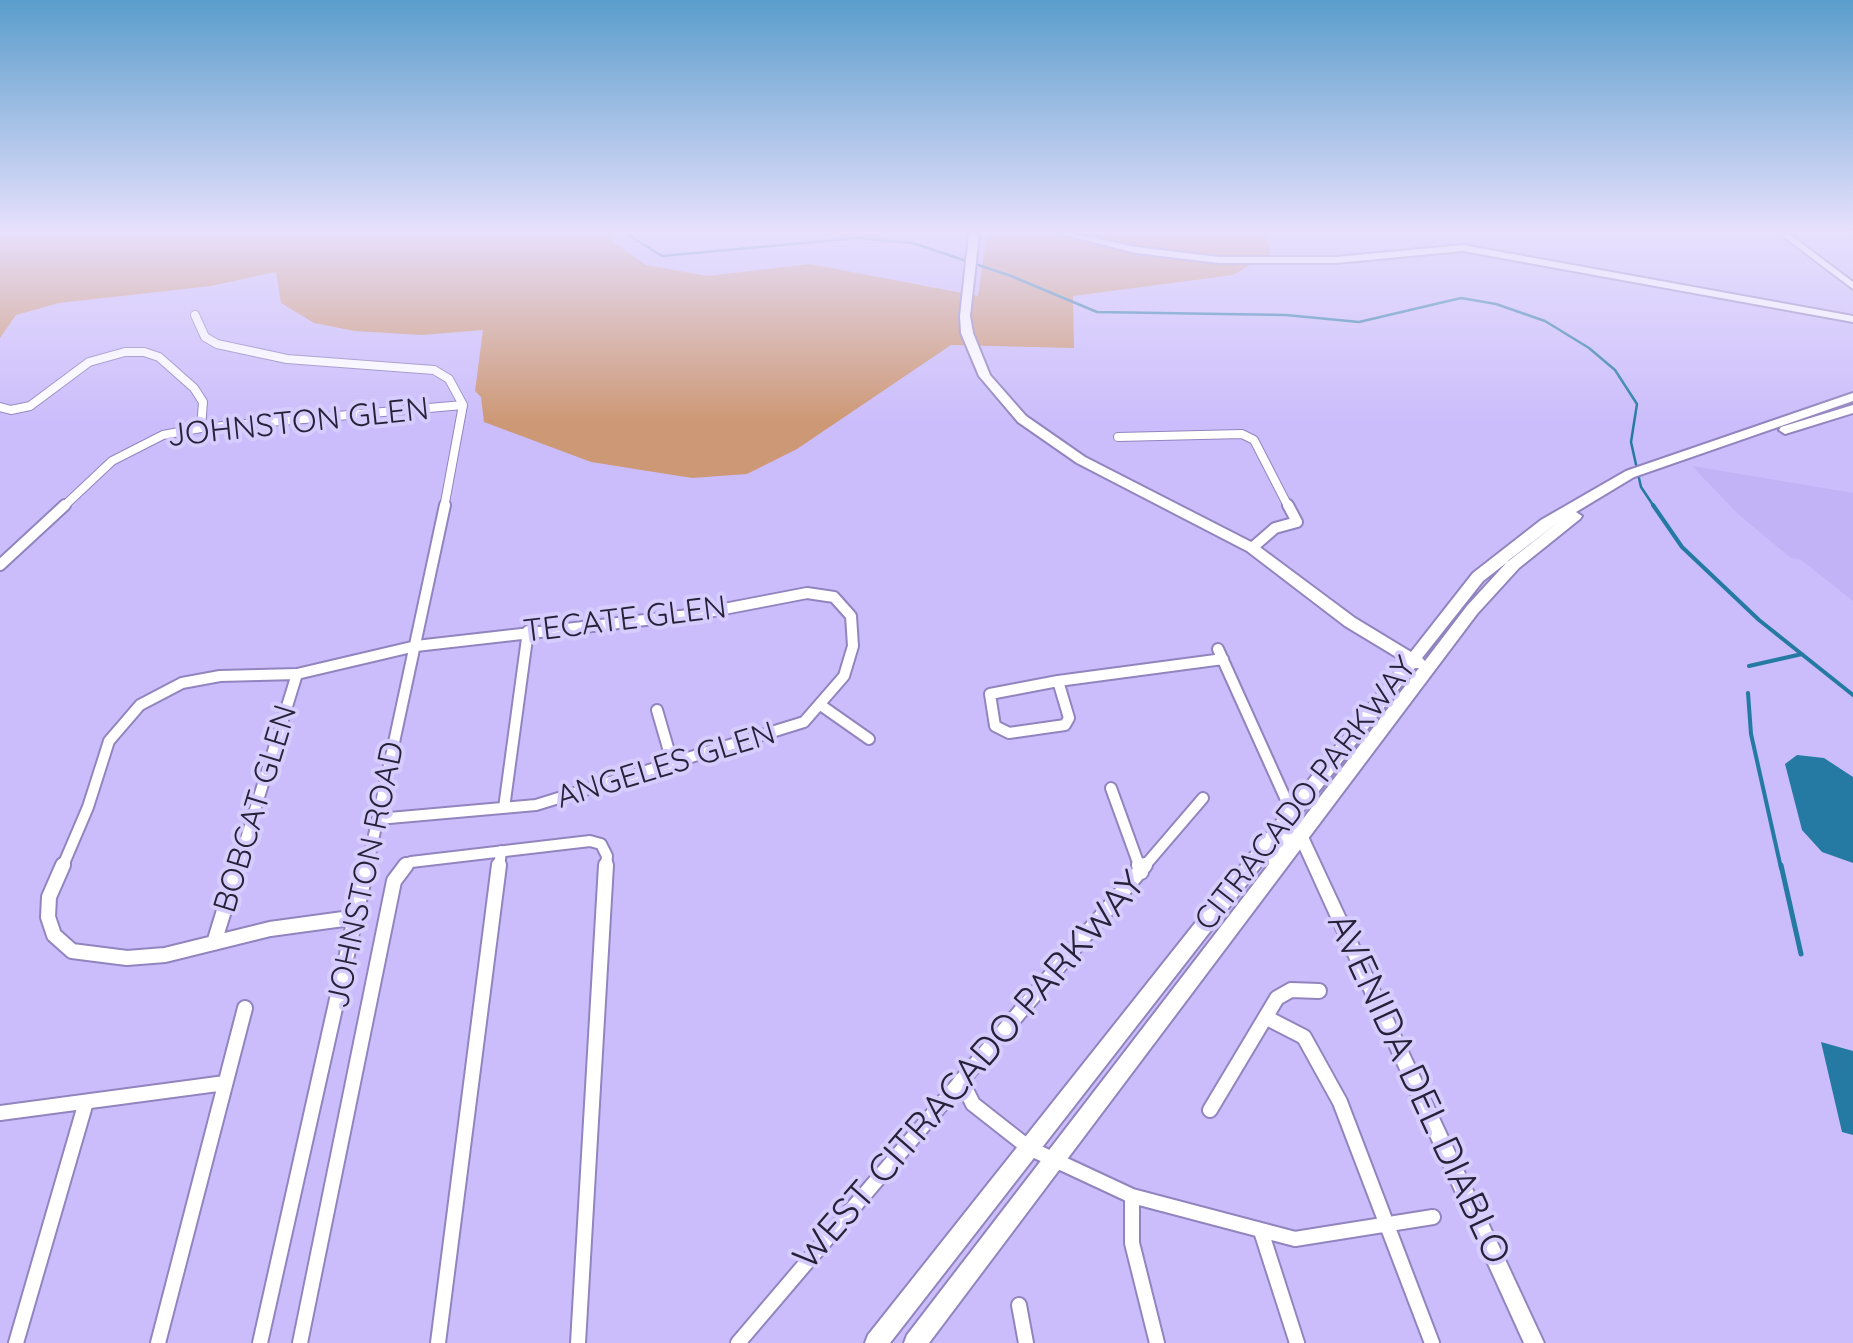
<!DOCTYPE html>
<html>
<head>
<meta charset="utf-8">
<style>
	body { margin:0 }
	canvas { display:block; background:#cbbdfb }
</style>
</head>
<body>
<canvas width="1853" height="1343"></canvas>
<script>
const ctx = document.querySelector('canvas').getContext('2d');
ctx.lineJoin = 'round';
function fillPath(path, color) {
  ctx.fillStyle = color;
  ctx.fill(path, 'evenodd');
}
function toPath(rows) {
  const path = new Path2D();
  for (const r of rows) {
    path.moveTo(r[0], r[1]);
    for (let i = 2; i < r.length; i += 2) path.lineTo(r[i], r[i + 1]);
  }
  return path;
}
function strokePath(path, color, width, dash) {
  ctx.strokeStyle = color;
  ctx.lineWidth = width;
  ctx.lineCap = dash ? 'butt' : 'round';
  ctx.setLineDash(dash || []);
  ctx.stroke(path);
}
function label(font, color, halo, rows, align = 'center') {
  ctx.font = font + ' Quicksand,sans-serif';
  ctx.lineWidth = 8;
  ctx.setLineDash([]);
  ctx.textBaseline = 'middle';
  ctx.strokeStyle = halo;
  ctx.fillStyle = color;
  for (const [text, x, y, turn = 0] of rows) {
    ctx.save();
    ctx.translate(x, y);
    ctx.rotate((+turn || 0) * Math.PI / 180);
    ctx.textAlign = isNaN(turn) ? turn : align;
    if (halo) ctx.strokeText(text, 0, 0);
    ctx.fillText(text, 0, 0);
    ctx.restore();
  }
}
fillPath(toPath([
	[1692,466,1853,493,1853,601,1800,559,1791,558,1738,514]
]), '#c2b2f6');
fillPath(toPath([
	[0,234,614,234,613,242,646,265,707,276,810,264,978,296,987,234,1265,234,1271,253,1233,275,1073,296,1074,348,951,345,797,449,747,474,692,478,591,462,484,422,481,397,475,391,483,330,422,335,355,331,314,323,281,303,276,272,211,286,59,303,16,315,0,338]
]), '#cd9875');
fillPath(toPath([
	[1797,755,1824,758,1853,777,1853,863,1822,852,1802,830,1785,764],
	[1821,1042,1853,1051,1853,1135,1842,1132]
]), '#257aa3');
strokePath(toPath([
	[627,234,662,256,858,238,913,243,1011,276,1097,312,1286,315,1359,322,1461,298,1496,304,1545,321,1589,348,1615,370,1637,404,1631,442,1641,487,1655,508]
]), '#257aa3', 2.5);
strokePath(toPath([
	[1653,505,1682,547,1759,620,1853,695],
	[1749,666,1802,654],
	[1748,693,1751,734,1781,868]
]), '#257aa3', 4);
strokePath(toPath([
	[1781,865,1801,954]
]), '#257aa3', 5);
const minorFar2 = toPath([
	[195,315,205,337,217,344,287,359,434,370,449,379,463,405,444,508],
	[0,407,11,410,30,406,89,362,125,352,144,352,159,357,194,388,203,402,201,428],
	[1118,437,1242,434,1254,440,1289,508],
	[62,508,112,461,163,435,201,428,463,405]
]);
const minorFar1 = toPath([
	[1252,548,1275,528,1297,522,1288,505],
	[0,565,65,505],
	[1218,649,1292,813],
	[1058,681,1069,718,1065,725,1009,733,995,726,990,694,1058,681],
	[1058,681,1223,659],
	[822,706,869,739],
	[657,710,673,765],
	[1111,788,1140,868],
	[504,808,528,631],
	[62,868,88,807,109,741,140,705,182,683,220,676,297,674,416,646,698,614,807,593,834,597,851,616,853,646,844,676,804,722,536,805,378,819],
	[237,868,297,674],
	[367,868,445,505],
	[402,868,411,862,590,841,601,844,607,856,606,868],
	[499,868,501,851],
	[1143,868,1203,798]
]);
const minor = toPath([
	[63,865,49,897,48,917,54,935,72,951,127,958,165,955,270,929,358,917],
	[1139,865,1141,872],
	[214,943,238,865],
	[1267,1018,1304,1037,1340,1102,1432,1343],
	[961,1080,973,1104,1029,1148,1132,1196,1295,1239,1433,1217],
	[1210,1110,1277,998,1291,990,1319,991],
	[0,1113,225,1083],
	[1132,1196,1132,1243,1157,1343],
	[1261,1231,1297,1343],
	[1019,1305,1026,1343],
	[16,1343,86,1102],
	[158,1343,245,1008],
	[260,1343,367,865],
	[300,1343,394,881,406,865],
	[438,1343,499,865],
	[578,1343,606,865],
	[738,1343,1145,865]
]);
const tertiary = toPath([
	[1061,234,1075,234,1136,247,1219,257,1336,257,1463,245,1853,316,1853,322,1463,251,1336,263,1219,263,1136,253,1061,234],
	[1780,234,1789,234,1853,282,1853,289,1780,234],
	[1301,830,1306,832,1544,1343,1524,1343,1294,836,1296,832,1301,830]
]);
const secondary = toPath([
	[969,234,979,234,970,316,973,333,990,375,1026,416,1085,457,1257,545,1355,618,1411,652,1473,573,1541,520,1626,471,1853,393,1853,401,1634,477,1576,512,1582,516,1580,519,1519,568,1477,614,929,1343,904,1343,907,1335,1269,864,1268,857,890,1343,865,1343,868,1335,1403,661,1345,626,1247,551,1077,463,1018,422,979,376,961,333,960,316,969,234],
	[1560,521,1509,560,1467,606,1425,661,1422,658,1483,581,1560,521],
	[1415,668,1419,668,1303,819,1301,814,1415,668],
	[1853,405,1853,413,1785,434,1779,430,1781,427,1853,405]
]);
strokePath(minorFar2, '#9284be', 10);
strokePath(minorFar1, '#9284be', 14);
strokePath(minor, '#9284be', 18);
strokePath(tertiary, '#9284be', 4);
strokePath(secondary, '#9284be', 4);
strokePath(minorFar2, '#fff', 8);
strokePath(minorFar1, '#fff', 10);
strokePath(minor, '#fff', 14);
fillPath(tertiary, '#fff');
fillPath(secondary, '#fff');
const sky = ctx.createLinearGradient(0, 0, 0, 422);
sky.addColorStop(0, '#5a9dcc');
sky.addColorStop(0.55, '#e8e1fd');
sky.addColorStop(1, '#e8e1fd00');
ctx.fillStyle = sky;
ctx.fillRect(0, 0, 1853, 422);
label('32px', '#282239', '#d7ccfe', [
	["JOHNSTON GLEN",298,423,-6],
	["TECATE GLEN",625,620,-7],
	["ANGELES GLEN",666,766,-17],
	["CITRACADO PARKWAY",1306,794,-52],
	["BOBCAT GLEN",256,809,-73],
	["JOHNSTON ROAD",366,875,-78]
]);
label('38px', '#282239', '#d7ccfe', [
	["WEST CITRACADO PARKWAY",970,1071,-49],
	["AVENIDA DEL DIABLO",1418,1089,65]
]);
</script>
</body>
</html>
